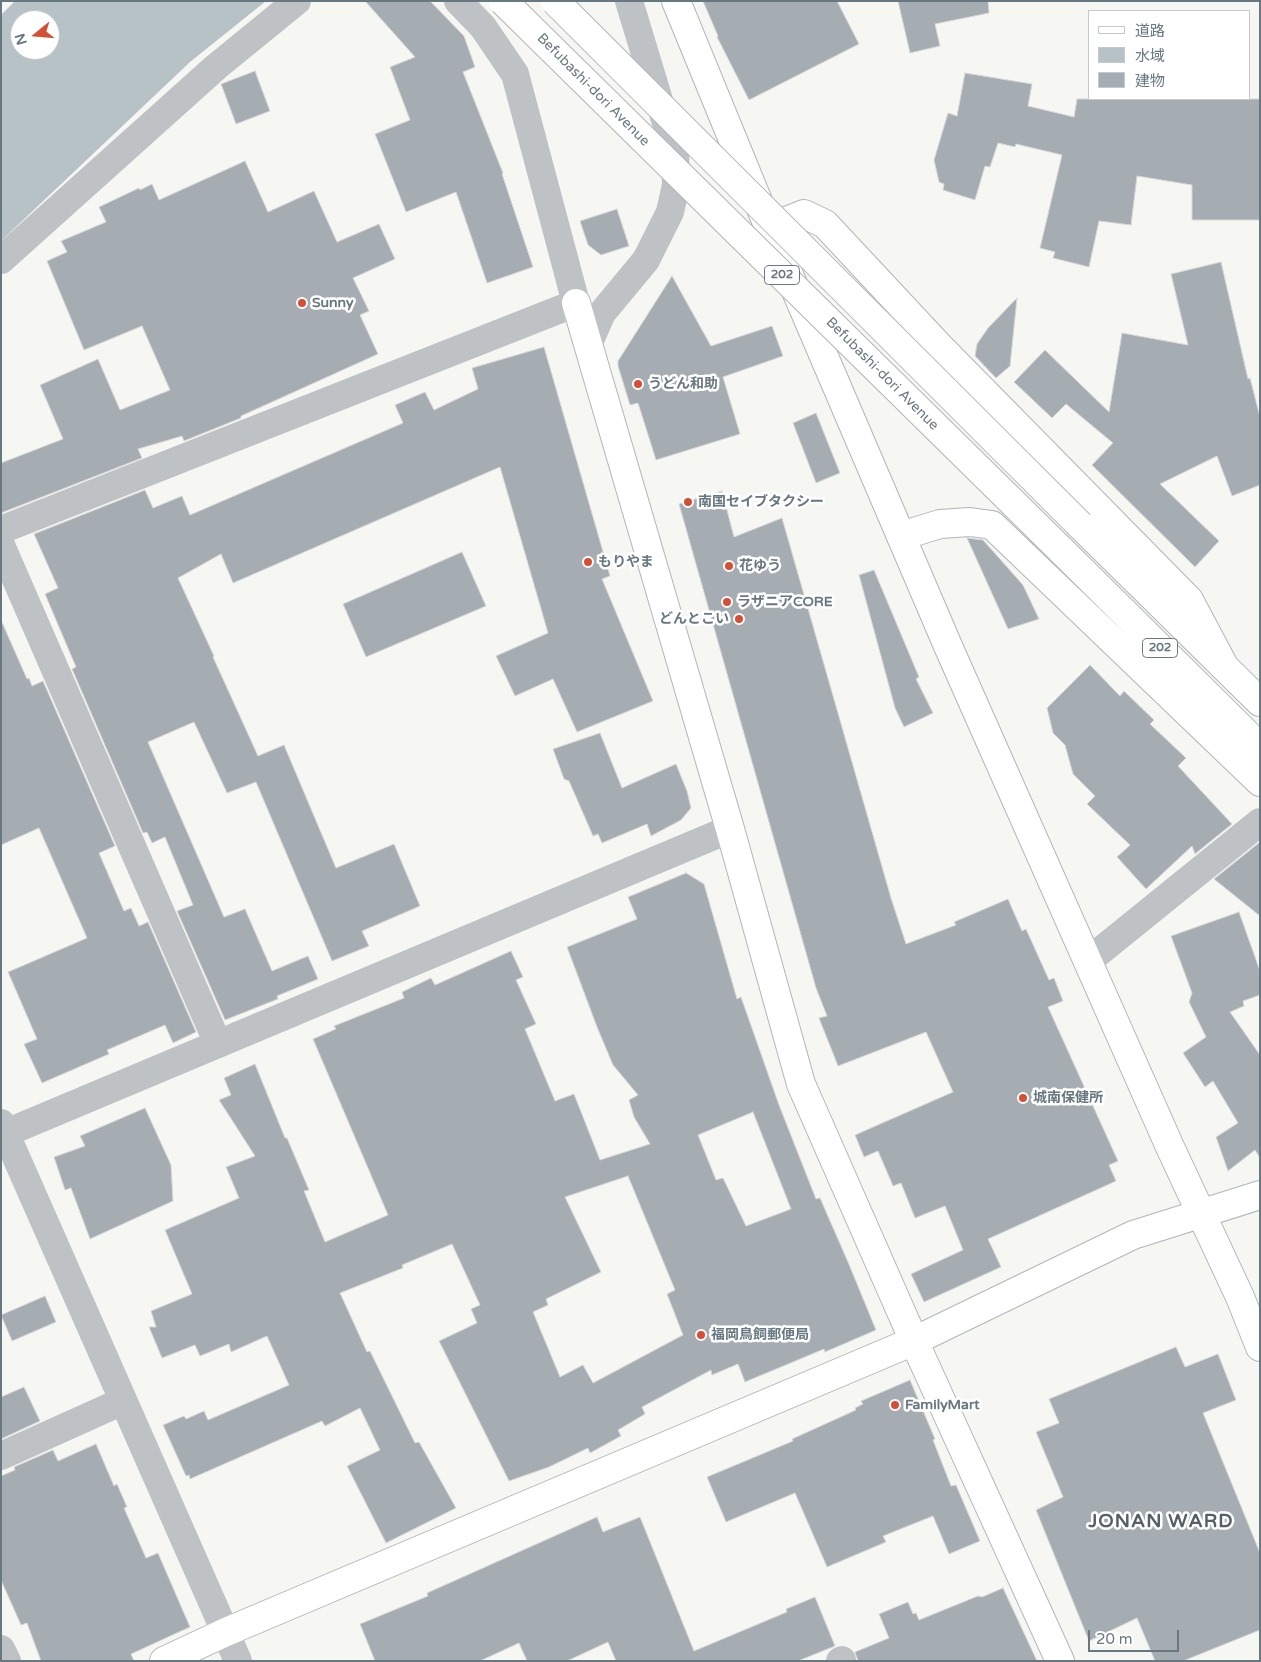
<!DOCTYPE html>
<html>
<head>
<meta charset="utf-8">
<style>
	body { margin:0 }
	#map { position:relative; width:1261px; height:1662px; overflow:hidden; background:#f6f6f3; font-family:"Varela Round","Noto Sans JP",sans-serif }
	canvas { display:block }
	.frame { position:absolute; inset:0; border:2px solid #687881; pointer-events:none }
	.legend { position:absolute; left:1088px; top:10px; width:162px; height:90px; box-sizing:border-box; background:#fff; border:1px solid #c3c9cd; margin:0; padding:6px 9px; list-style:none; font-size:15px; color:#687881 }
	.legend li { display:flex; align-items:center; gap:10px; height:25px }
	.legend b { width:25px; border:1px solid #c3c9cd }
	.north { position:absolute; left:10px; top:10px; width:50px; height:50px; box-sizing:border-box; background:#fff; border:1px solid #c3c9cd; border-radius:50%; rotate:253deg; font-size:14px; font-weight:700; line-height:20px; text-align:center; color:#687881 }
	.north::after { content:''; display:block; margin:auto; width:18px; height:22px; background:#d34f36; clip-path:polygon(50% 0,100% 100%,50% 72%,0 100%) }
	.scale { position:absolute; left:1088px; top:1630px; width:91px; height:22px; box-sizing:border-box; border:2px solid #687881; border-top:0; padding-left:6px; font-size:15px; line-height:18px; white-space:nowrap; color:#687881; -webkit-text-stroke:4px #fff; paint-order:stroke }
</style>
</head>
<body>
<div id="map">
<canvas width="1261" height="1662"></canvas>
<div class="frame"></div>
<ul class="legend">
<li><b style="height:6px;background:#fff"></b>道路</li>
<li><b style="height:14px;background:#b6c2c5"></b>水域</li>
<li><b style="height:14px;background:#a6adb2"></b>建物</li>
</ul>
<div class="north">N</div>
<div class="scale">20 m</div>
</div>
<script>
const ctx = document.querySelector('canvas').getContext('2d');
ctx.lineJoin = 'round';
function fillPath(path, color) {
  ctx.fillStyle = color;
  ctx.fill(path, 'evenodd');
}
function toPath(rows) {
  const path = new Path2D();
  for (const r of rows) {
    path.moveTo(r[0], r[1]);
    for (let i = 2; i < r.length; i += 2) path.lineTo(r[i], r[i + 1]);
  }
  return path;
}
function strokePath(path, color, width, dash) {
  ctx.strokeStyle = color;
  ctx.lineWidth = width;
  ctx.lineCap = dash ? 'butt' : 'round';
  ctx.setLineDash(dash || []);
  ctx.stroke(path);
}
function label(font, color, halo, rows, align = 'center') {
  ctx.font = font + ' "Varela Round","Noto Sans JP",sans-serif';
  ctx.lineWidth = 5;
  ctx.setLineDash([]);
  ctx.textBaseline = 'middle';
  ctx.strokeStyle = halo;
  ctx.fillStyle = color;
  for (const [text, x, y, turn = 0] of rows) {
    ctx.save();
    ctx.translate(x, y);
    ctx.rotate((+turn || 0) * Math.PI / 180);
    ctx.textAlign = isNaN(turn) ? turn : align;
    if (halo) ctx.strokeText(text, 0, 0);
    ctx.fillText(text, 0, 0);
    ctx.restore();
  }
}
fillPath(toPath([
	[15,1,266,1,190,62,1,241,1,15],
	[20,20,50,20,50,50,20,50]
]), '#b6c2c5');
const building = toPath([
	[365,1,430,1,464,36,475,67,463,72,503,173,502,174,533,267,487,283,456,192,406,212,375,134,410,120,390,67,415,57,365,1],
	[703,1,837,1,859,44,749,100,717,37,718,36,703,1],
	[898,1,988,1,989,13,935,24,940,46,910,53,898,1],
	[255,71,270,111,236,124,221,84,255,71],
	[965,73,1032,84,1028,106,1074,117,1077,99,1260,99,1260,220,1192,220,1192,185,1137,176,1131,225,1099,221,1089,267,1053,258,1055,252,1040,248,1062,155,1016,144,1015,147,998,143,990,167,985,166,975,200,943,190,944,184,939,182,934,160,948,113,957,116,965,73],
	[245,161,268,212,314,191,337,242,379,224,395,259,353,278,369,311,360,315,378,354,241,416,241,418,184,441,182,436,138,449,142,458,1,513,1,463,63,439,40,385,98,359,120,410,170,390,142,326,84,350,47,261,67,252,61,241,106,222,99,207,139,188,140,190,152,184,159,200,245,161],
	[617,209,629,246,601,255,588,245,580,221,617,209],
	[1221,262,1248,379,1250,378,1260,417,1260,485,1232,496,1217,456,1160,484,1219,541,1195,567,1092,465,1113,443,1066,404,1052,418,1014,382,1045,350,1109,412,1122,333,1188,345,1171,274,1221,262],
	[672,276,711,346,772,326,783,356,723,377,740,434,656,460,638,403,630,405,618,366,618,361,672,276],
	[1017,298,1010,366,996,378,975,356,977,344,988,328,1017,298],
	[544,347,610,576,602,579,653,701,577,732,553,679,515,696,496,656,548,633,500,467,233,583,221,554,178,578,214,656,213,657,258,756,284,745,336,868,394,844,420,906,362,931,369,946,332,961,256,782,227,793,194,722,148,742,224,917,245,909,272,971,308,956,318,979,277,996,278,999,225,1020,177,911,193,905,165,837,152,843,147,832,143,833,72,669,76,667,45,594,58,588,34,534,145,490,153,508,182,496,190,515,403,423,395,405,425,392,434,410,478,389,472,368,544,347],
	[816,413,840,473,816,483,793,423,816,413],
	[722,491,734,537,782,518,891,898,906,944,956,925,954,922,1008,899,1022,931,1026,929,1049,980,1054,978,1063,1001,1048,1007,1118,1161,1109,1165,1116,1181,988,1239,1001,1267,924,1302,911,1274,963,1250,945,1206,915,1218,901,1183,893,1186,878,1151,864,1157,855,1135,953,1092,926,1032,838,1066,819,1018,827,1016,816,988,679,504,722,491],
	[967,538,983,540,1023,585,1039,619,1008,629,967,538],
	[462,552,486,606,366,657,343,604,462,552],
	[874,570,919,677,916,679,933,713,904,727,895,708,859,575,874,570],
	[1,620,27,679,29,678,32,686,43,681,115,846,99,853,124,911,131,908,139,926,148,922,196,1032,173,1043,165,1025,107,1050,109,1054,42,1083,24,1044,37,1039,8,972,87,938,39,828,1,845,1,620],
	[1090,665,1120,696,1124,691,1154,720,1150,724,1186,758,1178,766,1232,824,1195,854,1192,846,1146,889,1117,857,1130,845,1087,804,1095,796,1073,774,1065,745,1053,733,1047,708,1090,665],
	[600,733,622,788,676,764,687,791,691,808,681,820,651,836,647,824,602,843,598,834,593,836,569,781,564,779,553,749,600,733],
	[1260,842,1260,916,1214,879,1260,842],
	[686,873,704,884,737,999,741,997,779,1105,816,1199,820,1198,848,1262,876,1330,825,1352,824,1349,745,1382,738,1364,712,1375,711,1370,642,1407,645,1414,618,1430,621,1436,590,1453,588,1448,549,1467,509,1481,439,1341,477,1323,471,1309,480,1305,452,1244,402,1265,403,1268,340,1293,367,1352,370,1351,415,1443,419,1442,456,1508,386,1543,347,1466,380,1450,360,1408,325,1426,322,1421,190,1479,189,1475,186,1476,163,1425,184,1416,186,1419,204,1411,208,1420,289,1385,267,1336,231,1352,229,1344,200,1356,195,1345,162,1358,149,1327,156,1327,151,1311,192,1294,165,1230,239,1198,226,1167,255,1156,219,1100,231,1095,224,1078,255,1064,285,1138,287,1138,309,1190,304,1191,325,1242,388,1215,313,1039,336,1029,334,1026,404,998,402,992,431,978,435,985,511,951,523,977,516,980,536,1024,525,1029,555,1101,574,1094,600,1160,650,1144,634,1117,629,1100,638,1095,613,1065,597,1027,567,947,637,919,628,897,686,873],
	[753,1112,791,1209,746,1226,723,1178,716,1180,698,1135,753,1112],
	[628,1176,675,1290,667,1294,683,1335,593,1383,583,1365,560,1377,533,1312,548,1305,546,1299,601,1272,565,1197,628,1176],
	[1239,912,1260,971,1260,995,1243,1001,1244,1006,1230,1012,1260,1055,1260,1158,1255,1150,1228,1171,1216,1137,1238,1123,1213,1081,1205,1087,1183,1053,1206,1037,1189,1002,1192,993,1171,936,1239,912],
	[145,1108,171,1165,173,1201,90,1239,71,1188,65,1190,54,1157,85,1146,80,1136,145,1108],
	[45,1296,56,1322,12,1341,1,1315,45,1296],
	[1176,1347,1185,1367,1218,1354,1236,1400,1203,1413,1260,1553,1260,1630,1183,1661,1155,1661,1137,1618,1089,1641,1036,1510,1063,1497,1036,1432,1059,1423,1049,1399,1176,1347],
	[910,1380,935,1439,933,1440,951,1486,956,1485,980,1541,949,1554,933,1516,883,1536,886,1542,827,1567,795,1493,726,1522,707,1477,793,1441,792,1439,856,1410,855,1408,863,1404,861,1401,910,1380],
	[24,1387,40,1421,1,1439,1,1397,24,1387],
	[96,1444,114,1486,117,1484,127,1507,124,1508,146,1558,158,1553,190,1627,131,1654,134,1661,41,1661,27,1623,21,1625,1,1580,1,1476,15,1470,14,1467,53,1450,58,1461,96,1444],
	[597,1517,603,1532,640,1517,694,1651,787,1612,786,1609,815,1597,835,1646,798,1661,616,1661,608,1642,567,1661,527,1661,519,1643,480,1661,375,1661,360,1624,428,1596,427,1593,597,1517],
	[1003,1588,1037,1661,858,1661,855,1652,889,1638,879,1614,908,1602,913,1614,916,1613,919,1620,978,1596,982,1597,1003,1588]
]);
fillPath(building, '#a6adb2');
strokePath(building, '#d8d7d6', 1);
const secondary = toPath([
	[676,1,769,228,948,646,1170,1147,1240,1297,1260,1347],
	[576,303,730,829,801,1084,914,1341,1060,1661],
	[164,1661,226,1632,914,1341,1133,1235,1260,1195]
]);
const highway = toPath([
	[769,228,804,214,825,224,938,345,1189,600,1223,664],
	[1080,525,1260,702],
	[901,536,940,524,970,522,992,525,1260,782],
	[1060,549,1260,747]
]);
strokePath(secondary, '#b0b6b9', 30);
strokePath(highway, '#b1b5b8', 30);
strokePath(toPath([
	[1,260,216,67,297,1],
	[588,345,602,313,646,260,670,212,676,185,675,153,629,1],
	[1,530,576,303,515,74,483,27,458,1],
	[1,545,218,1044],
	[1088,961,1260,822],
	[1,1123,238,1661],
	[1,1135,730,829],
	[1,1456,123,1401],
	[1,1649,7,1661],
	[840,1661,842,1660]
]), '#bec2c5', 28);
strokePath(secondary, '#fff', 28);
strokePath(highway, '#fff', 28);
const highwayBridge = toPath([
	[503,1,1060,549],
	[555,1,1080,525]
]);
strokePath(highwayBridge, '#b1b5b8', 30, []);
strokePath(highwayBridge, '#fff', 28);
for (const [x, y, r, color] of [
	[302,303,5,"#d34f36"],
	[638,384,5,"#d34f36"],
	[688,502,5,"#d34f36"],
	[588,562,5,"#d34f36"],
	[729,566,5,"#d34f36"],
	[727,602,5,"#d34f36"],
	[739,619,5,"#d34f36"],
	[1023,1098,5,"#d34f36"],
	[701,1335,5,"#d34f36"],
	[895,1405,5,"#d34f36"]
]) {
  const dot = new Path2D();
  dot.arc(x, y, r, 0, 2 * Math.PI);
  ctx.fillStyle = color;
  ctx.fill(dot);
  strokePath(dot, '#fff', 2);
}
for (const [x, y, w] of [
	[782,275,35],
	[1160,648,35]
]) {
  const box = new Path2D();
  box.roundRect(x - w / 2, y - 9.5, w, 19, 4);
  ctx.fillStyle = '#fff';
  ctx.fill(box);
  strokePath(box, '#687881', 1);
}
label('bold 12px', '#687881', null, [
	["202",782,275],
	["202",1160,648]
]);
label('14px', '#687881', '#fff', [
	["Befubashi-dori Avenue",593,90,45],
	["Befubashi-dori Avenue",882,374,45]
]);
label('bold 14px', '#687881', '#fff', [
	["Sunny",312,303],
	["うどん和助",648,384],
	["南国セイブタクシー",698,502],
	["もりやま",598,562],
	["花ゆう",739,566],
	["ラザニアCORE",737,602],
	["どんとこい",729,619,"right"],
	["城南保健所",1033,1098],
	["福岡鳥飼郵便局",711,1335],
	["FamilyMart",905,1405]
], 'left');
ctx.letterSpacing = '1px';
label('bold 19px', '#556167', '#fff', [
	["JONAN WARD",1161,1522]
]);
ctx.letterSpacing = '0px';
</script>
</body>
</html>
